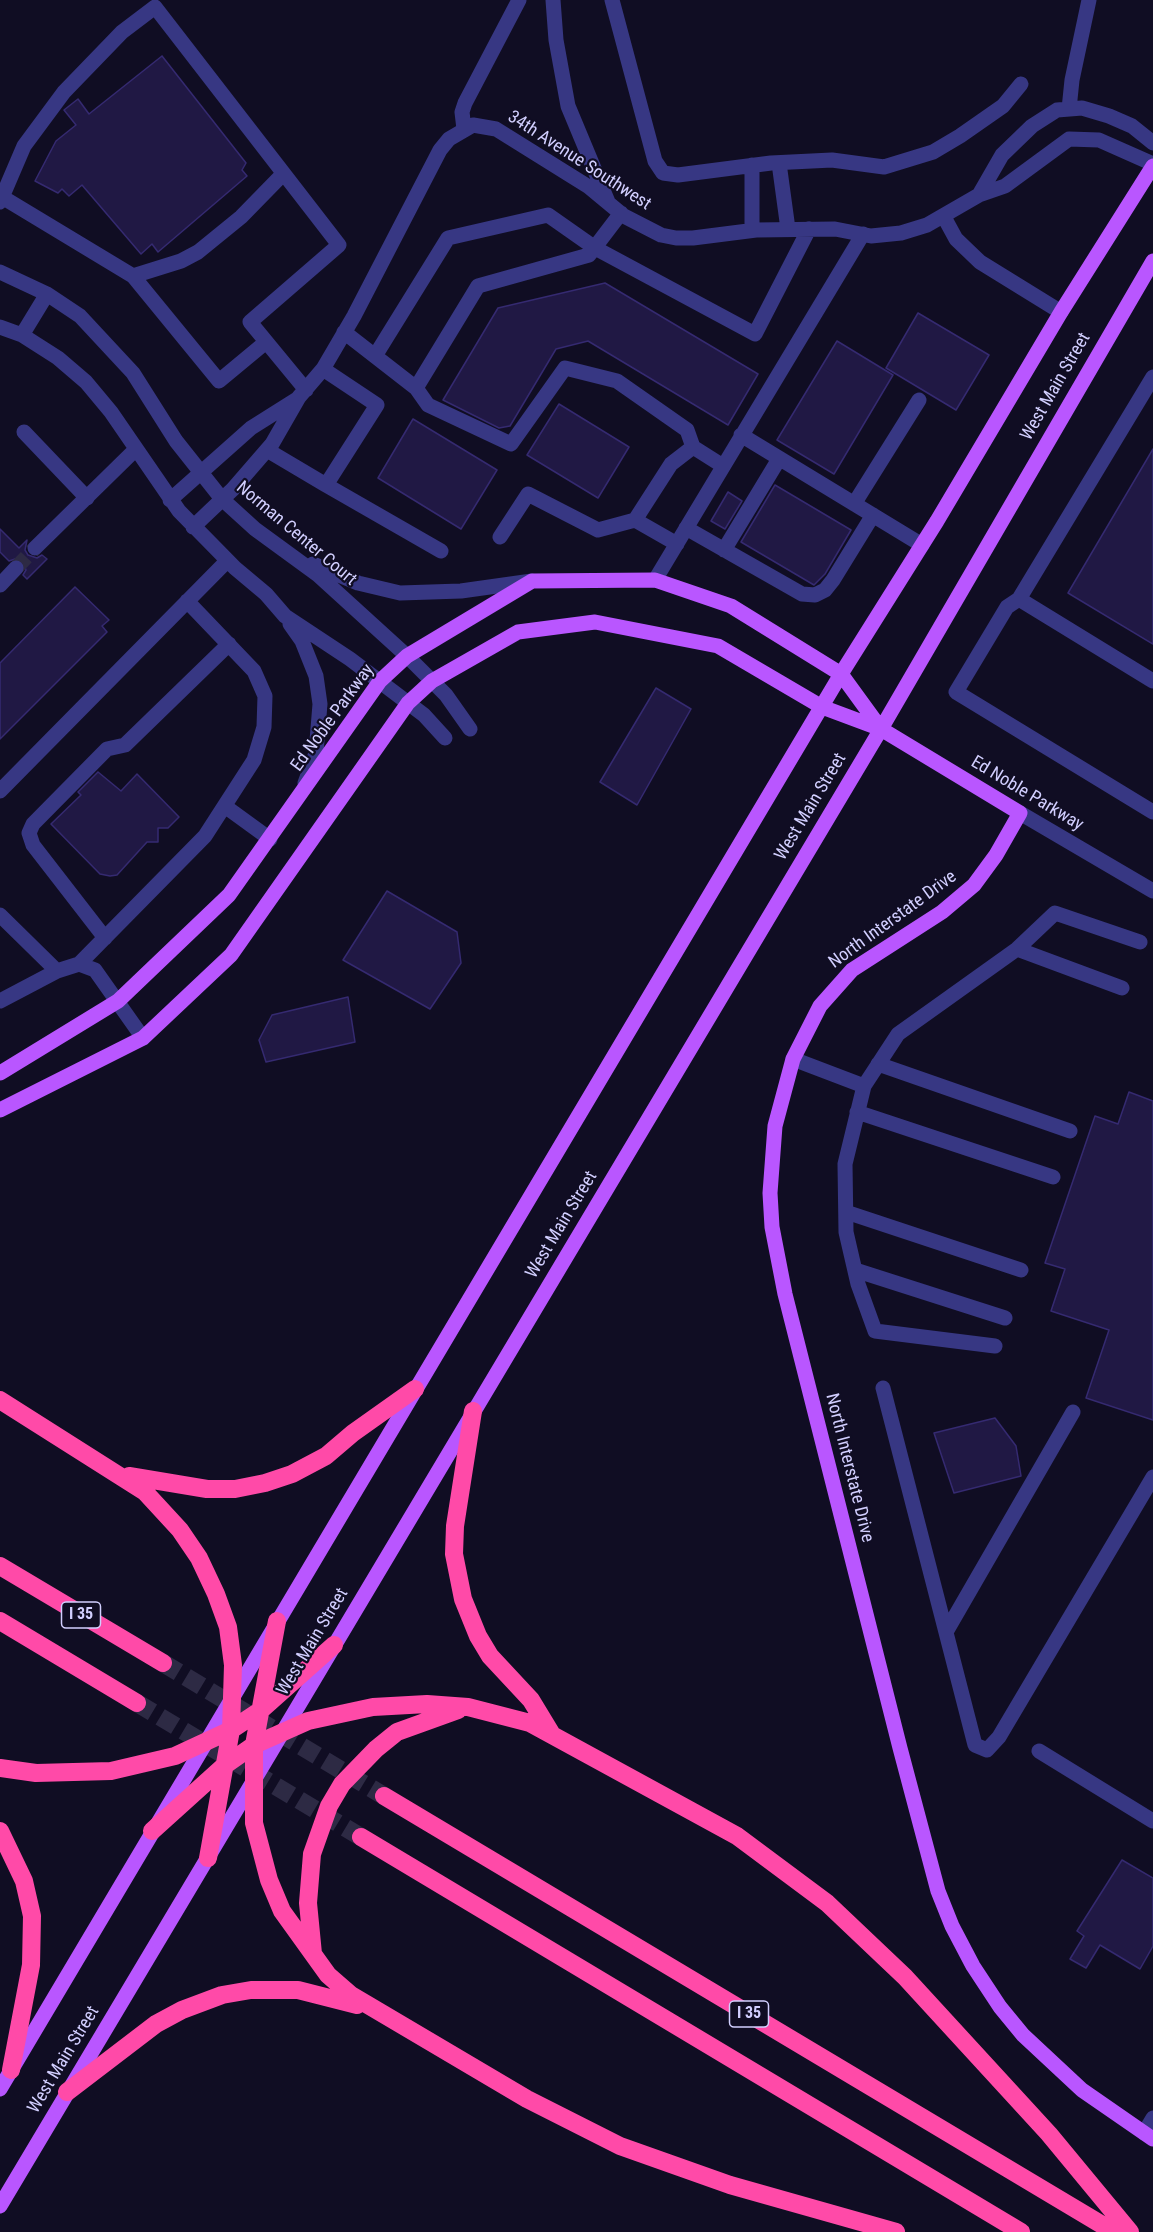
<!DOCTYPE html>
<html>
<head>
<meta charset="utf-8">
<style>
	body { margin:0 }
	canvas { display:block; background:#100d23 }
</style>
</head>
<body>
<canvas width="1153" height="2232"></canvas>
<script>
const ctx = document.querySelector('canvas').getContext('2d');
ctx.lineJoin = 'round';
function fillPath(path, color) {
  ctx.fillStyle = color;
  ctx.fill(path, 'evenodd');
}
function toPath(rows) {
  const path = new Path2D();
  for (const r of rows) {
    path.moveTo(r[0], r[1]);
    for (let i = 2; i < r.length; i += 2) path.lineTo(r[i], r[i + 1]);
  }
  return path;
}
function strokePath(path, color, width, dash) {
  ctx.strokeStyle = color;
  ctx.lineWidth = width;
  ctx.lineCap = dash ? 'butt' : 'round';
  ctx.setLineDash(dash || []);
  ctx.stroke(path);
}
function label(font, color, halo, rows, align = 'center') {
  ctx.font = font + ' "Roboto Condensed",sans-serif';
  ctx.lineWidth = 4.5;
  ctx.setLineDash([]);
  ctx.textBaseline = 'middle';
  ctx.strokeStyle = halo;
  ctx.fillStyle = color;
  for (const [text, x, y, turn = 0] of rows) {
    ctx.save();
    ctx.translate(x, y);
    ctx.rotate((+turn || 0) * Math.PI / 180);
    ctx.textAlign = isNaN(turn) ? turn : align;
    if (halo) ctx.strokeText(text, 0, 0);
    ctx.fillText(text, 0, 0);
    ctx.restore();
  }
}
const building = toPath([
	[162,56,246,163,242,170,247,176,158,252,152,244,141,254,82,185,69,196,62,189,58,193,35,181,56,141,76,125,64,110,78,99,89,114,162,56],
	[605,283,758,374,728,425,588,341,556,349,510,426,499,428,443,400,498,308,605,283],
	[918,313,989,355,956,410,886,368,918,313],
	[837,341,893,375,834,474,777,440,837,341],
	[559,404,629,447,598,498,527,455,559,404],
	[413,419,497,470,461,529,378,478,413,419],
	[1153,449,1153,644,1068,593,1153,449],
	[775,485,851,530,825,574,814,585,741,542,775,485],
	[728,492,742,501,725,529,711,521,728,492],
	[0,529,19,548,27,540,25,550,28,555,37,558,42,555,47,559,27,579,23,575,26,570,23,561,18,558,9,561,0,552,0,529],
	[75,587,109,620,102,626,107,632,0,739,0,663,75,587],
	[656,688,691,709,637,805,600,782,656,688],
	[98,772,121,791,137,774,179,817,168,828,158,828,158,842,147,842,117,875,110,876,100,874,51,824,81,795,78,792,98,772],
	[387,891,457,932,461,963,430,1009,343,960,387,891],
	[348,997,355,1042,266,1062,259,1040,272,1015,348,997],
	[1129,1092,1153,1101,1153,1420,1086,1398,1109,1330,1051,1311,1065,1269,1045,1263,1095,1116,1118,1124,1129,1092],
	[995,1418,1016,1446,1021,1476,954,1493,934,1433,995,1418],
	[1122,1860,1153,1878,1153,1946,1140,1969,1100,1945,1086,1968,1070,1959,1084,1936,1077,1931,1122,1860]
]);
fillPath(building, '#201844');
strokePath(building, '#352a71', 1.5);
strokePath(toPath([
	[16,568,35,548]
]), '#2d2a44', 15, [15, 8]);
strokePath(toPath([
	[163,1663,384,1796],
	[137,1703,361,1837]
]), '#2d2a44', 18, [18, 9]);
strokePath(toPath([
	[553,0,556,40,568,106,608,202],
	[612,0,655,161,663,173,678,175,771,163,832,160,884,167,933,152,960,136,1003,106,1021,84],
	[1069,109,1072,80,1089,0],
	[464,129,462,112,465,103,519,0],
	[779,163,788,229],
	[752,165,752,230],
	[979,195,1002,155,1032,126,1057,110,1082,108,1109,116,1132,126,1153,143],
	[2,197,133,276,219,381,266,342],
	[0,202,24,146,64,92,122,32,155,7,339,245,250,322,306,390],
	[944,217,956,239,980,262,1061,312],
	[0,272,47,294,80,316,133,373,176,441,222,499,255,529,318,575,407,656,446,695,470,729],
	[133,276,181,261,198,252,241,217,283,174],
	[0,327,22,335,58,358,86,382,111,412,179,511,235,568,266,594,285,616,350,659,424,715,445,738],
	[344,332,416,388,478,286,589,255,621,213],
	[22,335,47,294],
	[375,356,448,238,548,215,595,248,755,334,809,229],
	[1153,377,1019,599,1007,607,956,692,1153,812],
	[416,388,428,405,511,444,565,368,617,381,687,430,693,447,723,466],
	[24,432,87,498],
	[741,435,922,545],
	[267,450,326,485,377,405,323,369],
	[326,485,441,551],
	[170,500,251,428,297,399],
	[854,504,919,400],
	[193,527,233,489,272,444,299,397,323,369,354,316,440,150,449,139,473,125,496,129,589,187,624,216,661,235,676,238,693,238,756,230,835,229,871,236,901,233,927,225,979,195,1005,186,1069,139,1099,140,1153,164],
	[686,528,802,594,815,595,825,590,833,580,873,515],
	[500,537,528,494,598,530,635,520],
	[677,544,635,520,671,464,693,447],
	[35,548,135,450],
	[724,550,779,459],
	[313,564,358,583,400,593,461,591,532,581],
	[655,580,863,234],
	[0,585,16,568],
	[1019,599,1153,681],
	[290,624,302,641,316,676,320,704,316,753,305,783],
	[0,791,227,561],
	[226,807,270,839],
	[1020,813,1153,891],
	[0,915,57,971],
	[105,938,33,845,29,833,33,824,107,749,125,745,229,644],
	[1017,949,1122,988],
	[79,964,205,836,254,760,264,727,265,696,254,671,187,601],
	[0,1001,57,971,79,964,95,970,143,1038],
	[793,1059,864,1086,898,1034,1017,949,1055,913,1140,942],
	[878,1064,1070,1131],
	[864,1086,845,1164,846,1232,858,1284,875,1331,995,1346],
	[857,1112,1053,1177],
	[846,1212,1021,1270],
	[855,1270,1005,1318],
	[883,1388,975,1745,987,1750,999,1737,1153,1477],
	[946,1632,1073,1412],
	[1039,1751,1153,1821],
	[1144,2133,1153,2118]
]), '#373783', 15);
strokePath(toPath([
	[0,1073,118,1001,229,895,380,681,407,656,532,581,655,580,731,606,841,674,881,729],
	[0,1110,143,1038,231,955,408,703,432,681,518,632,595,622,718,646,822,707,881,729,1020,813,996,855,974,885,942,912,852,970,820,1006,793,1059,775,1126,770,1193,772,1227,785,1294,900,1748,938,1891,952,1926,973,1966,1000,2007,1023,2035,1082,2090,1153,2139],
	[0,2089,841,674,937,521,1061,312,1153,166],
	[0,2206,881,729,1153,261]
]), '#b956ff', 15);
strokePath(toPath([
	[0,1400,145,1492,180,1530,199,1558,216,1594,228,1627,233,1665,231,1730,208,1858],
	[473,1411,455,1526,454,1554,463,1599,478,1636,490,1656,531,1700,551,1733],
	[129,1476,207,1489,235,1489,265,1483,292,1474,326,1456,353,1433,415,1389],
	[0,1566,163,1663],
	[0,1621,137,1703],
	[277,1621,254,1745,254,1823,269,1880,282,1911,328,1975,351,1995,527,2099,620,2146,730,2185,896,2232],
	[0,1768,36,1773,111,1771,175,1756,231,1730,261,1710,334,1645],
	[384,1796,1114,2232],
	[0,1831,24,1881,32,1916,31,1965,11,2070],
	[152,1831,224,1766,254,1745,308,1721,373,1707,427,1704,468,1707,530,1723,737,1836,827,1903,905,1977,1049,2134,1130,2232],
	[361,1837,1021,2232],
	[313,1954,308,1903,312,1854,329,1806,342,1784,376,1749,397,1732,458,1710],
	[67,2092,156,2024,182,2010,222,1995,251,1990,298,1990,357,2005]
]), '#ff4aa8', 18);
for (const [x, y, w] of [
	[81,1615,39],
	[749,2014,39]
]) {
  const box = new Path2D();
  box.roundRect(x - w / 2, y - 13, w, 26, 4.5);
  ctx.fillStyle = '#100d23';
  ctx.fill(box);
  strokePath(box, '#d2cfff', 1.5);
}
label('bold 16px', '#d2cfff', null, [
	["I 35",81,1615],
	["I 35",749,2014]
]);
label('18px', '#d2cfff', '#100d23', [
	["34th Avenue Southwest",579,161,33],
	["West Main Street",1056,387,-60],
	["Norman Center Court",296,534,40],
	["Ed Noble Parkway",333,718,-54],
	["Ed Noble Parkway",1027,794,31],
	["West Main Street",811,807,-59],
	["North Interstate Drive",893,920,-36],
	["West Main Street",562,1225,-59],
	["North Interstate Drive",849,1468,76],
	["West Main Street",313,1642,-59],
	["West Main Street",64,2060,-59]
]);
</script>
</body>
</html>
